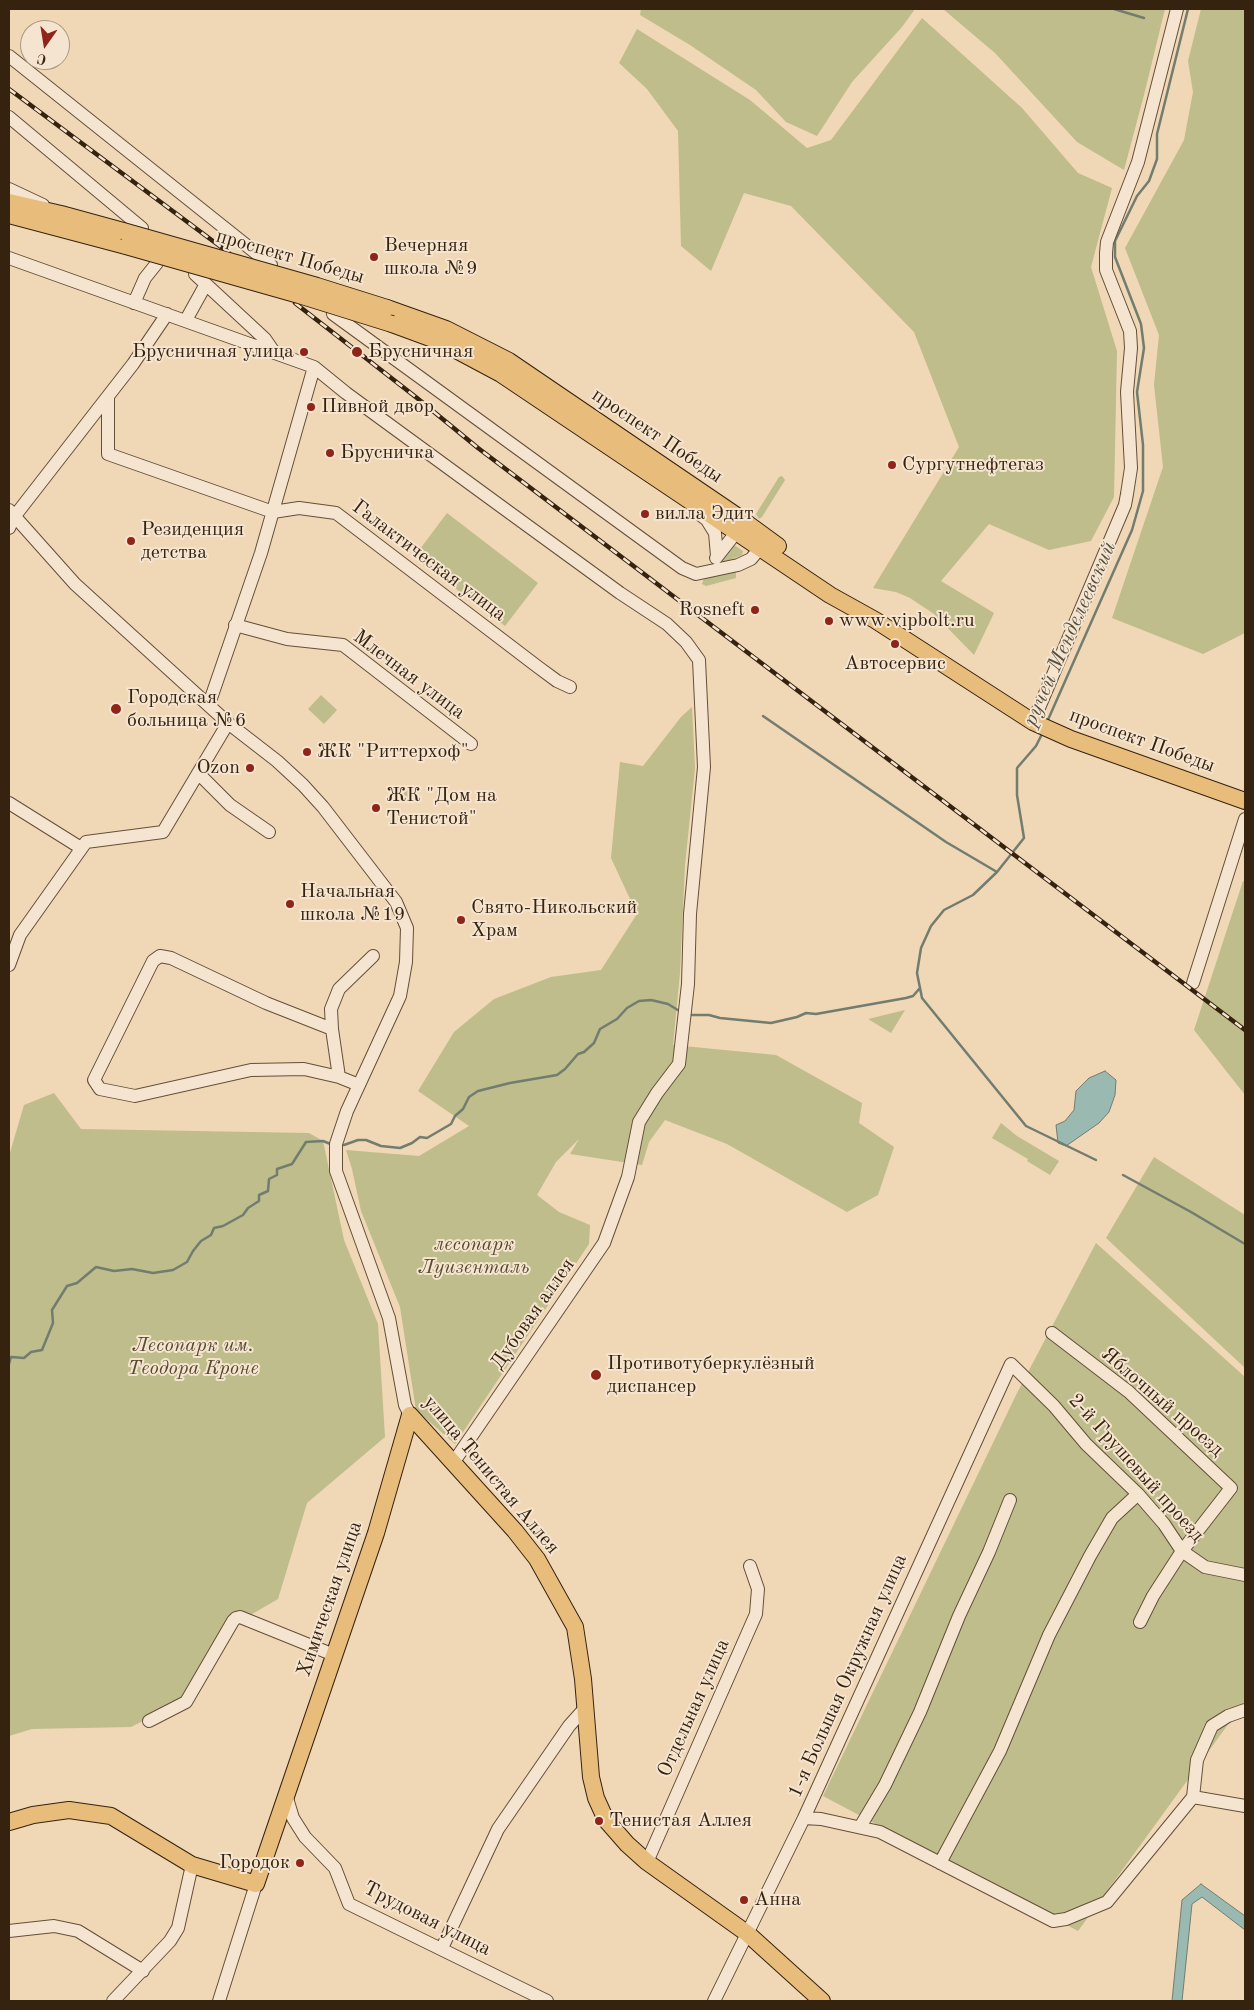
<!DOCTYPE html>
<html>
<head>
<meta charset="utf-8">
<style>
	body { margin:0 }
	#map { position:relative; width:1254px; height:2010px; overflow:hidden; background:#f0d7b6; font-family:"Old Standard TT",serif }
	canvas { display:block }
	.frame { position:absolute; inset:0; border:10px solid #35220f; pointer-events:none }
	.north { position:absolute; left:20px; top:20px; width:50px; height:50px; box-sizing:border-box; background:#f5e5d0; border:1px solid #a89783; border-radius:50%; rotate:193deg; font-size:14px; font-weight:700; line-height:20px; text-align:center; color:#35220f }
	.north::after { content:''; display:block; margin:auto; width:18px; height:22px; background:#8f2418; clip-path:polygon(50% 0,100% 100%,50% 72%,0 100%) }
</style>
</head>
<body>
<div id="map">
<canvas width="1254" height="2010"></canvas>
<div class="frame"></div>
<div class="north">С</div>
</div>
<script>
const ctx = document.querySelector('canvas').getContext('2d');
ctx.lineJoin = 'round';
function fillPath(path, color) {
  ctx.fillStyle = color;
  ctx.fill(path, 'evenodd');
}
function toPath(rows) {
  const path = new Path2D();
  for (const r of rows) {
    path.moveTo(r[0], r[1]);
    for (let i = 2; i < r.length; i += 2) path.lineTo(r[i], r[i + 1]);
  }
  return path;
}
function strokePath(path, color, width, dash) {
  ctx.strokeStyle = color;
  ctx.lineWidth = width;
  ctx.lineCap = dash ? 'butt' : 'round';
  ctx.setLineDash(dash || []);
  ctx.stroke(path);
}
function label(font, color, halo, rows, align = 'center') {
  ctx.font = font + ' "Old Standard TT",serif';
  ctx.lineWidth = 4;
  ctx.setLineDash([]);
  ctx.textBaseline = 'middle';
  ctx.strokeStyle = halo;
  ctx.fillStyle = color;
  for (const [text, x, y, turn = 0] of rows) {
    ctx.save();
    ctx.translate(x, y);
    ctx.rotate((+turn || 0) * Math.PI / 180);
    ctx.textAlign = isNaN(turn) ? turn : align;
    if (halo) ctx.strokeText(text, 0, 0);
    ctx.fillText(text, 0, 0);
    ctx.restore();
  }
}
fillPath(toPath([
	[641,9,915,9,902,27,852,82,817,136,786,122,756,90,690,45,640,15],
	[943,9,1165,9,1144,95,1124,170,1077,142,995,53],
	[1201,9,1245,9,1245,633,1203,654,1112,618,1163,467,1154,385,1159,335,1125,248,1184,140,1193,92,1188,61],
	[922,18,1022,108,1078,173,1112,188,1091,267,1117,351,1114,497,1091,541,1049,550,989,524,941,581,994,613,974,655,934,614,910,598,896,592,873,588,959,447,914,332,791,206,744,193,711,271,681,246,678,131,647,89,619,63,637,29,750,100,807,148,831,140],
	[782,476,785,480,762,517,759,519,756,514,779,477],
	[447,513,538,583,505,626,414,557],
	[731,545,734,545,743,551,742,555,717,565],
	[734,570,736,572,736,578,706,586,702,584,704,578],
	[321,695,337,710,324,724,308,709],
	[692,707,695,768,685,865,680,973,673,1045,776,1055,862,1103,859,1123,894,1147,878,1195,847,1212,727,1144,665,1120,649,1142,642,1165,570,1154,579,1139,556,1162,537,1195,559,1212,590,1225,589,1244,455,1444,416,1410,400,1307,361,1211,352,1169,346,1150,419,1156,469,1126,418,1091,454,1032,494,999,551,977,601,970,637,914,611,858,620,762,643,766,681,717],
	[410,788,416,797,409,802,403,794],
	[1243,881,1245,882,1245,1095,1194,1030],
	[905,1010,891,1033,868,1019],
	[54,1093,81,1129,309,1133,323,1141,344,1240,378,1324,385,1437,307,1503,278,1599,223,1631,188,1698,131,1727,32,1729,9,1736,9,1156,24,1105],
	[1001,1123,1017,1136,1059,1161,1050,1175,1027,1161,1028,1159,992,1138],
	[1154,1157,1245,1215,1245,1368,1106,1238],
	[1096,1243,1245,1377,1245,1701,1078,1931,823,1796,1017,1393]
]), '#bebd8b');
const water = toPath([
	[1105,1071,1116,1080,1115,1095,1109,1112,1099,1123,1066,1146,1058,1143,1056,1125,1065,1121,1074,1110,1076,1091,1089,1078,1105,1071],
	[1201,1884,1245,1916,1245,1930,1202,1897,1192,1904,1182,2001,1172,2001,1182,1900,1201,1884]
]);
fillPath(water, '#9ab9b0');
strokePath(water, '#727d70', 1);
strokePath(toPath([
	[1114,9,1144,18],
	[763,716,946,842,997,872],
	[1047,722,1132,530,1143,491,1143,445,1137,392,1144,348,1141,324,1115,257,1115,241,1137,196,1149,181,1157,159,1157,134,1188,9],
	[1043,732,1036,746,1017,768,1017,795,1024,838,997,872,973,895,944,910,931,926,921,948,917,973,922,998,1026,1126,1096,1160],
	[688,1015,709,1015,720,1018,771,1023,797,1017,806,1013,816,1014,906,998,913,996,920,988],
	[344,1145,358,1140,366,1140,381,1146,400,1148,412,1143,420,1137,427,1138,451,1124,455,1116,463,1109,469,1097,478,1091,510,1083,557,1075,565,1069,578,1054,584,1052,594,1043,600,1029,617,1019,627,1008,639,1001,651,1000,668,1004,681,1012],
	[1123,1175,1191,1212,1245,1244],
	[9,1364,11,1357,24,1358,31,1352,42,1350,53,1323,52,1310,67,1286,77,1283,96,1267,114,1271,132,1269,153,1273,173,1270,187,1262,193,1251,201,1241,211,1235,214,1228,223,1226,243,1215,248,1208,259,1201,259,1195,268,1191,269,1179,277,1175,277,1169,292,1164,306,1142,323,1141,333,1145]
]), '#727d70', 2.5);
const minor = toPath([
	[9,56,271,265],
	[9,117,142,228],
	[9,189,43,205],
	[9,258,314,367,346,393,506,510,620,593,667,624,686,642,699,660,704,767,690,914,688,984,679,1064,657,1093,639,1122,628,1177,604,1243,453,1463],
	[195,274,265,339,274,352],
	[134,303,145,278,157,263],
	[333,314,682,568,696,574,738,565,751,559,761,547],
	[186,320,206,284],
	[108,397,108,454,273,512,299,508,336,513,538,667,557,681,570,687],
	[9,510,75,584,228,723,277,761,303,785,323,807,396,902,407,928,406,962,400,996,347,1111,336,1144,336,1171,389,1318,405,1405,410,1415],
	[698,513,707,520,715,533,717,556],
	[9,528,14,517,133,364,167,314],
	[716,558,742,525],
	[235,625,287,639,343,645,471,744],
	[209,704,261,553,314,367],
	[1033,722,1125,505,1127,494,1131,468,1127,392,1131,348,1130,331,1106,270,1106,253,1107,242,1138,162,1177,9],
	[198,773,230,805,269,832],
	[9,803,81,848],
	[9,965,20,935,86,842,163,832,228,723],
	[1193,983,1245,819],
	[332,1029,266,1003,171,958,160,956,153,961,94,1080,100,1089,135,1096,251,1070,304,1069,339,1077],
	[359,1085,339,1077,332,1029,331,1009,339,989,373,956],
	[1052,1333,1129,1392,1231,1488,1182,1551,1153,1596,1140,1622],
	[149,1721,186,1702,233,1621,236,1618,240,1617,334,1655],
	[286,1795,293,1818,305,1837,335,1868,349,1904,547,2001],
	[1193,1797,1197,1760,1212,1726,1228,1716,1245,1710],
	[804,1818,821,1819,880,1832,1053,1921,1066,1919,1107,1902,1193,1797,1245,1806],
	[860,1827,885,1785,920,1712,959,1616,989,1552,1010,1500],
	[647,1862,756,1614,758,1589,750,1566],
	[940,1863,1000,1751,1049,1635,1090,1556,1112,1518,1138,1494],
	[9,1931,54,1926,78,1931,143,1971],
	[442,1948,498,1829,569,1726,586,1707],
	[113,2001,170,1941,178,1928,192,1865],
	[219,2001,256,1884],
	[714,2001,804,1818,1011,1364,1054,1406,1086,1444,1138,1494,1164,1524,1182,1551,1205,1567,1245,1575]
]);
const major = toPath([
	[9,202,61,214,123,231],
	[9,215,126,246],
	[387,308,446,329,509,361,737,516,778,546],
	[392,324,441,342,501,374,830,595,875,620,1033,722,1071,739,1245,801],
	[410,1415,515,1531,537,1559,575,1627,583,1679,591,1777,596,1798,606,1820,627,1844,647,1862,748,1934,822,2001],
	[9,1822,33,1815,69,1810,111,1816,192,1865,256,1884,376,1533,410,1415]
]);
strokePath(minor, '#644f39', 14);
strokePath(major, '#35220f', 18);
strokePath(minor, '#f5e5d0', 12);
strokePath(major, '#e8bc7b', 16);
const rail = toPath([
	[9,89,229,253],
	[295,303,417,398,478,448,1245,1030]
]);
strokePath(rail, '#35220f', 4.5);
strokePath(rail, '#f5e5d0', 2.5, [8]);
const majorBridge = toPath([
	[123,231,317,286,387,308],
	[126,246,299,295,392,324]
]);
strokePath(majorBridge, '#35220f', 18, []);
strokePath(majorBridge, '#e8bc7b', 16);
for (const [x, y, r, color] of [
	[374,257,5,"#8f2418"],
	[304,352,5,"#8f2418"],
	[357,352,6,"#8f2418"],
	[311,407,5,"#8f2418"],
	[330,453,5,"#8f2418"],
	[892,465,5,"#8f2418"],
	[645,514,5,"#8f2418"],
	[131,541,5,"#8f2418"],
	[755,610,5,"#8f2418"],
	[829,621,5,"#8f2418"],
	[895,644,5,"#8f2418"],
	[116,709,6,"#8f2418"],
	[307,752,5,"#8f2418"],
	[250,768,5,"#8f2418"],
	[376,808,5,"#8f2418"],
	[290,904,5,"#8f2418"],
	[461,920,5,"#8f2418"],
	[596,1375,6,"#8f2418"],
	[599,1821,5,"#8f2418"],
	[300,1863,5,"#8f2418"],
	[744,1900,5,"#8f2418"]
]) {
  const dot = new Path2D();
  dot.arc(x, y, r, 0, 2 * Math.PI);
  ctx.fillStyle = color;
  ctx.fill(dot);
  strokePath(dot, '#f5e5d0', 2);
}
label('20px', '#35220f', '#f5e5d0', [
	["Вечерняя",384,246],
	["школа №9",384,269],
	["Брусничная улица",294,352,"right"],
	["Брусничная",368,352],
	["Пивной двор",321,407],
	["Брусничка",340,453],
	["Сургутнефтегаз",902,465],
	["вилла Эдит",655,514],
	["Резиденция",141,530],
	["детства",141,553],
	["Rosneft",745,610,"right"],
	["www.vipbolt.ru",839,621],
	["Автосервис",895,664,"center"],
	["Городская",127,698],
	["больница №6",127,721],
	["ЖК \"Риттерхоф\"",317,752],
	["Ozon",240,768,"right"],
	["ЖК \"Дом на",386,796],
	["Тенистой\"",386,819],
	["Начальная",300,892],
	["школа №19",300,915],
	["Свято-Никольский",471,908],
	["Храм",471,931],
	["Противотуберкулёзный",607,1364],
	["диспансер",607,1387],
	["Тенистая Аллея",609,1821],
	["Городок",290,1863,"right"],
	["Анна",754,1900]
], 'left');
label('20px', '#35220f', '#f5e5d0', [
	["проспект Победы",290,257,16],
	["проспект Победы",657,436,34],
	["Галактическая улица",429,561,37],
	["Млечная улица",409,675,37],
	["проспект Победы",1142,741,20],
	["Дубовая аллея",533,1314,-55],
	["Яблочный проезд",1162,1402,41],
	["2-й Грушевый проезд",1136,1468,48],
	["улица Тенистая Аллея",491,1475,50],
	["Химическая улица",330,1599,-71],
	["1-я Большая Окружная улица",848,1676,-66],
	["Отдельная улица",694,1708,-66],
	["Трудовая улица",427,1919,27]
]);
label('italic 20px', '#57492e', '#f5e5d0', [
	["лесопарк",474,1245],
	["Луизенталь",474,1268],
	["Лесопарк им.",193,1346],
	["Теодора Кроне",193,1369]
]);
label('italic 21px', '#534f3f', '#f5e5d0', [
	["ручей Менделеевский",1070,634,-66]
]);
</script>
</body>
</html>
